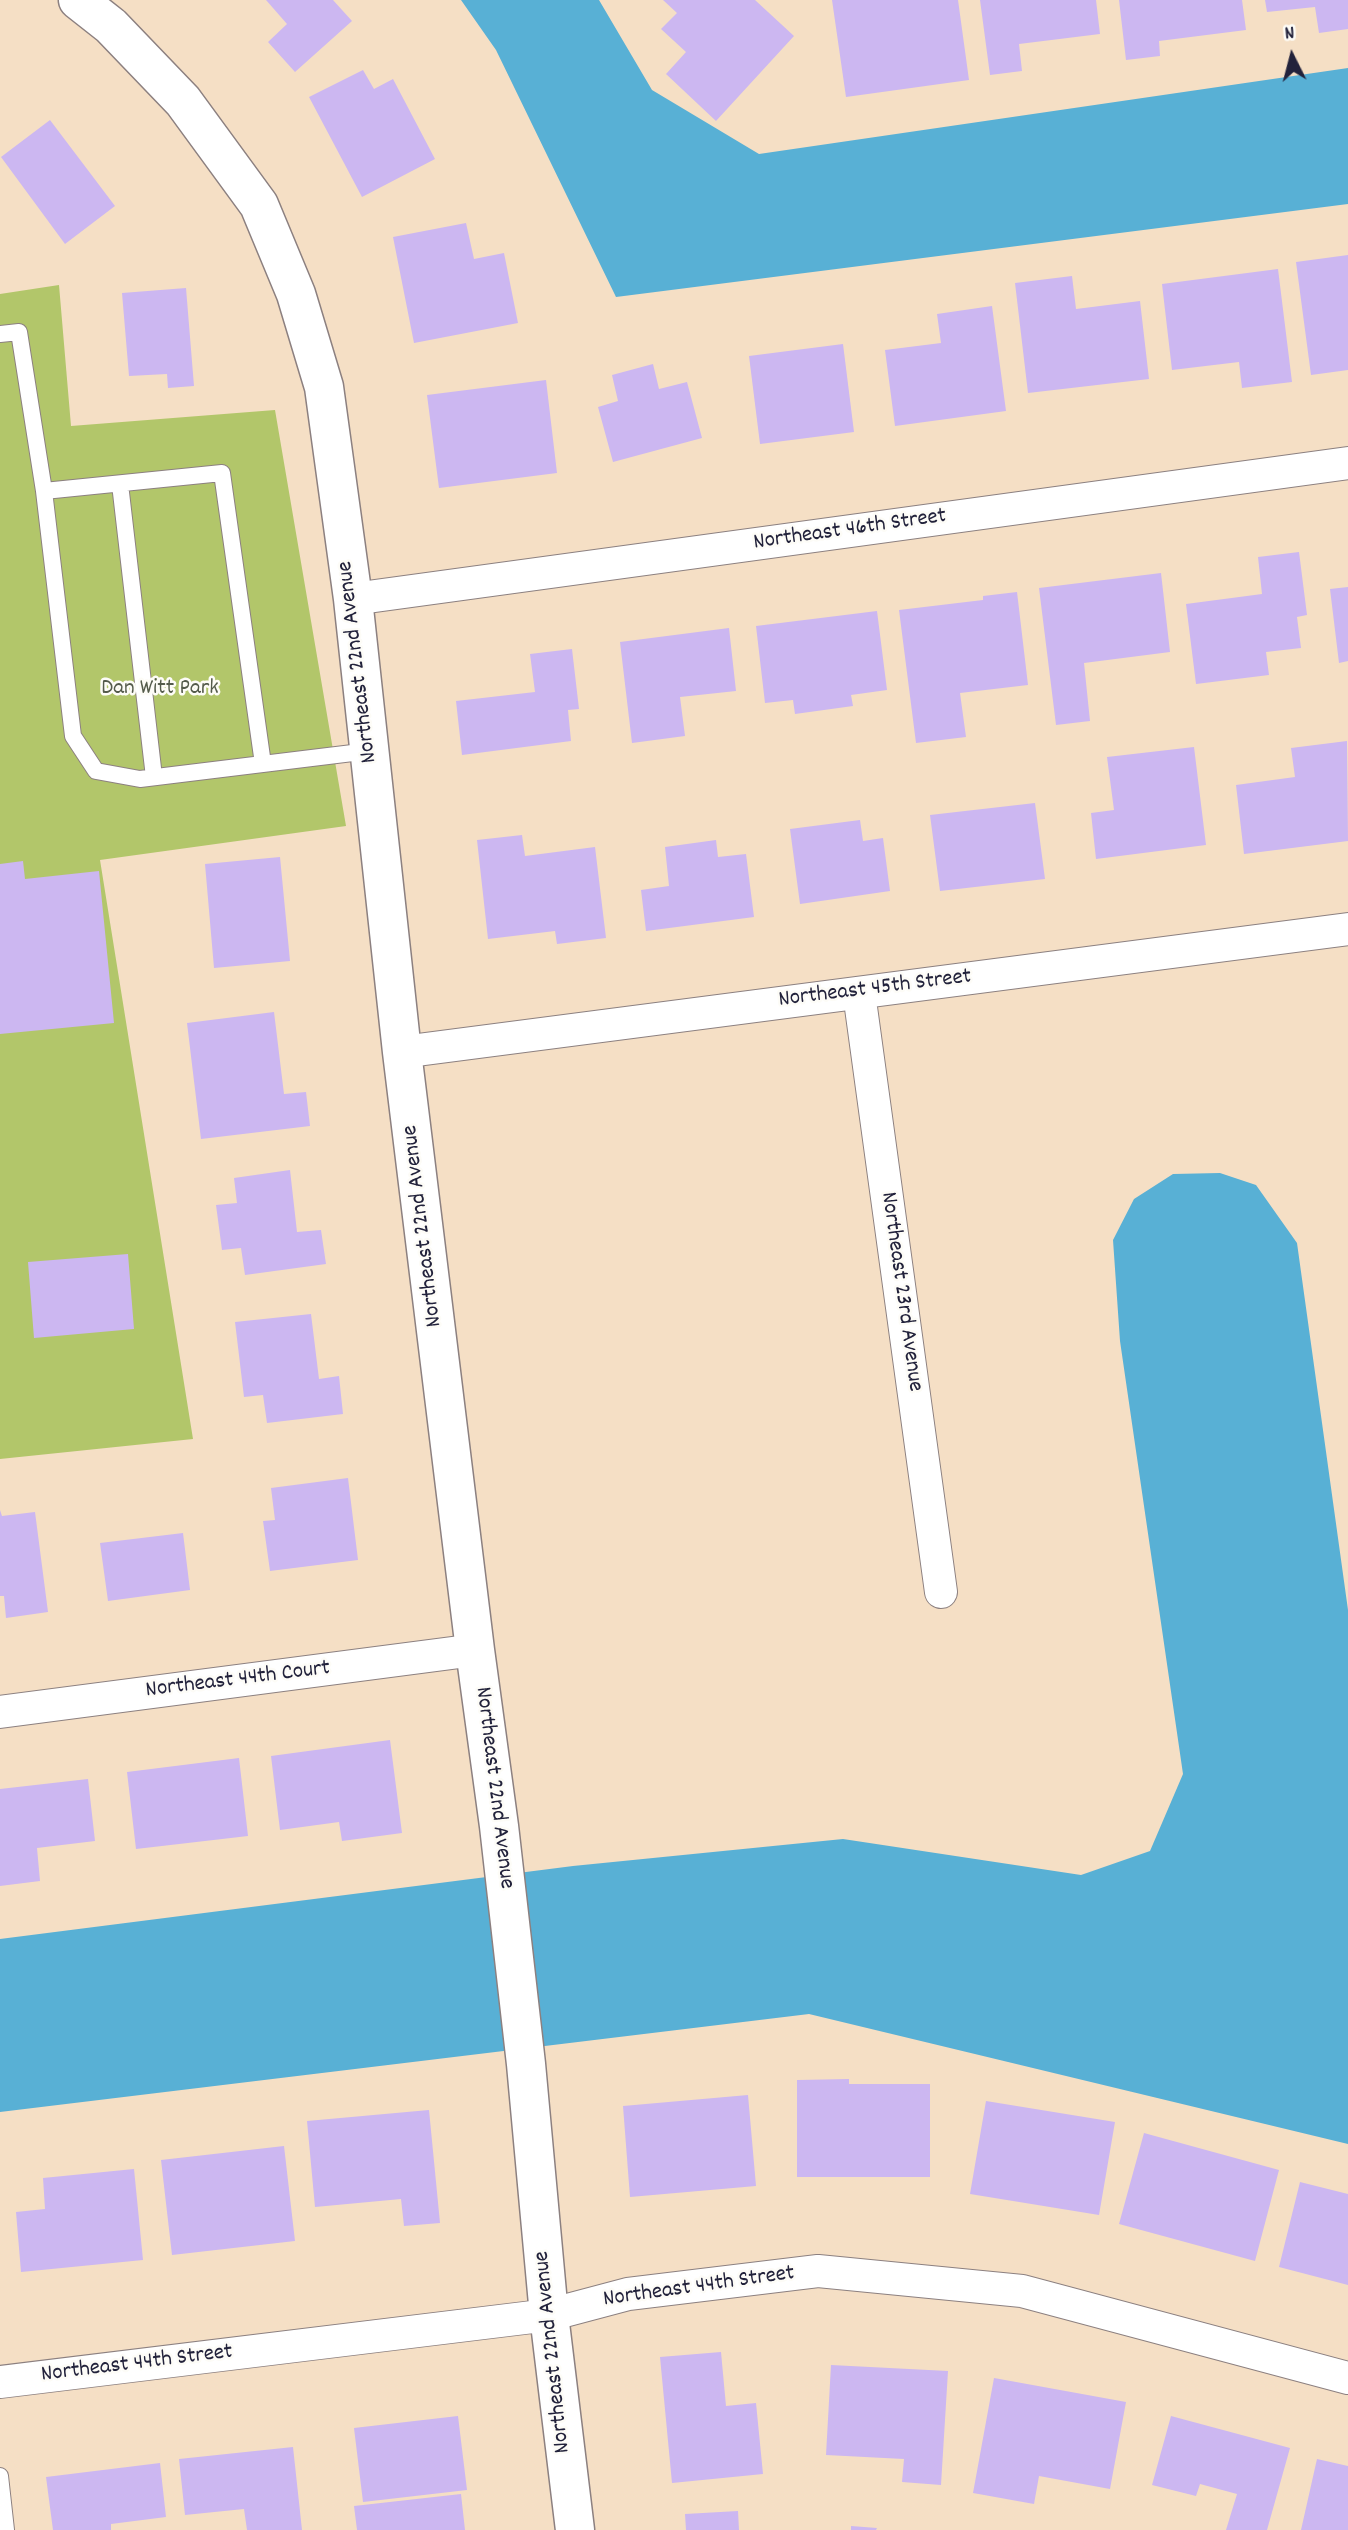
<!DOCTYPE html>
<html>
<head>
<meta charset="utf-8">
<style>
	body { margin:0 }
	#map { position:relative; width:1348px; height:2530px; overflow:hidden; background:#f5dfc5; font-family:Dekko,sans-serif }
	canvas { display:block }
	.north { position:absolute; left:1257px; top:21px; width:70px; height:70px; -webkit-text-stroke:5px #fdfcf7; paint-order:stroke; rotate:354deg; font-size:19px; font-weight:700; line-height:28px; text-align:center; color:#22223b }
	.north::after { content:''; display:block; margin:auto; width:24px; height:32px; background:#22223b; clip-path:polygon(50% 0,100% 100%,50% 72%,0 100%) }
</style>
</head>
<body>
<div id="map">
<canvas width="1348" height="2530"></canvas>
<div class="north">N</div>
</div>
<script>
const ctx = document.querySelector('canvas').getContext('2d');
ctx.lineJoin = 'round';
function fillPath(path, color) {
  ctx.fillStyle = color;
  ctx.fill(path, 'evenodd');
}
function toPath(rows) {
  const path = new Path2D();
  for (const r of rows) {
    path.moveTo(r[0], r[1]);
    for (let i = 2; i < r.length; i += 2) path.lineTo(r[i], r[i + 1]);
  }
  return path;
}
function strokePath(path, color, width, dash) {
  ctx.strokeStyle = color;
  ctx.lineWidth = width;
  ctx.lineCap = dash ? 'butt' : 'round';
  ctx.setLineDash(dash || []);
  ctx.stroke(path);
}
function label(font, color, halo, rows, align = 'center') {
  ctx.font = font + ' Dekko,sans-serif';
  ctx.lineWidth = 5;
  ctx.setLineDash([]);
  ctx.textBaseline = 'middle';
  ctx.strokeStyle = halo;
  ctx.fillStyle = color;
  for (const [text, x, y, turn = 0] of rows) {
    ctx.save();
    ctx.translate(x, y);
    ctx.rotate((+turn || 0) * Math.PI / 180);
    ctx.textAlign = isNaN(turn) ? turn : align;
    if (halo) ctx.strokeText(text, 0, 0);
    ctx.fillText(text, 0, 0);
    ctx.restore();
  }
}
fillPath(toPath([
	[59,285,71,426,275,410,346,826,100,860,193,1439,0,1459,0,294]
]), '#b2c66a');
fillPath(toPath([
	[461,0,599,0,652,90,759,154,1348,68,1348,204,616,297,496,50],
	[1220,1173,1256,1185,1297,1243,1348,1610,1348,2144,809,2014,0,2112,0,1939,573,1866,843,1839,1081,1875,1150,1851,1183,1774,1120,1341,1113,1240,1134,1199,1173,1174]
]), '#58b0d5');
fillPath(toPath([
	[266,0,333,0,352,21,295,72,268,42,287,24],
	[663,0,755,0,794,36,716,121,666,74,686,52,661,29,677,13],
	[832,0,958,0,969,80,846,97],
	[980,0,1096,0,1100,34,1019,44,1022,71,990,75],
	[1119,0,1242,0,1246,30,1159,41,1160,56,1126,60],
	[1265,0,1348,0,1348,29,1319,33,1315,7,1267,12],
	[363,70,374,89,393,79,435,159,362,197,309,97],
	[50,120,115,206,65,244,1,157],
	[466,223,474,259,504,253,518,323,414,343,393,237],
	[1348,255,1348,370,1311,375,1296,262],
	[1278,269,1292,382,1242,388,1239,362,1172,370,1162,284],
	[1072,276,1076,309,1140,301,1149,379,1028,393,1015,283],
	[186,288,194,386,168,388,167,374,129,376,122,293],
	[992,306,1006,411,895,426,885,350,941,343,937,314],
	[843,344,854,432,760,444,749,356],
	[653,364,659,389,687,382,702,438,613,462,598,407,618,401,612,375],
	[546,380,557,473,439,488,427,395],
	[1299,552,1307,615,1297,617,1301,648,1266,652,1269,675,1196,684,1186,604,1262,594,1258,557],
	[1161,573,1170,652,1084,663,1090,721,1056,725,1039,588],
	[1348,587,1348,661,1339,663,1330,589],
	[1017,592,1028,685,960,693,966,737,916,743,899,610,983,600,983,596],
	[877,611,887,690,851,695,853,706,795,714,793,700,765,703,756,626],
	[729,628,736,691,680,697,685,736,632,743,620,642],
	[572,649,579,709,568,710,571,741,462,755,456,701,535,692,530,654],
	[1347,741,1348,841,1244,854,1236,785,1295,777,1291,748],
	[1194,747,1206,845,1096,859,1091,813,1114,810,1107,757],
	[1035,803,1045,879,940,891,930,815],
	[860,820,863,841,883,838,890,891,800,904,790,829],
	[522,835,525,856,595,847,606,938,557,944,555,931,488,939,477,840],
	[716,840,718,857,746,854,754,917,646,931,641,890,669,886,665,847],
	[280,857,290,961,214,968,205,864],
	[23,861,25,879,99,871,114,1023,0,1034,0,864],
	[274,1012,284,1094,306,1092,310,1126,201,1139,187,1023],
	[290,1170,297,1232,321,1230,326,1264,245,1275,241,1248,222,1250,216,1205,237,1203,234,1178],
	[128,1254,134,1329,34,1338,28,1262],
	[311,1314,319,1379,339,1376,343,1414,267,1423,263,1395,244,1397,235,1322],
	[348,1478,358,1560,270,1571,263,1521,275,1520,271,1488],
	[0,1510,2,1516,35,1512,48,1612,6,1618,4,1596,0,1596],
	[183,1533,190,1590,108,1601,100,1543],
	[390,1740,402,1833,342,1841,339,1822,280,1830,271,1756],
	[239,1758,248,1836,136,1849,127,1772],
	[88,1779,95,1841,37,1848,40,1881,0,1886,0,1789],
	[849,2079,849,2084,930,2084,930,2177,797,2177,797,2080],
	[748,2095,756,2186,630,2197,623,2106],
	[986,2101,1115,2122,1099,2215,970,2194],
	[429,2110,440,2223,404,2226,401,2199,315,2207,307,2121],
	[1144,2133,1279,2170,1255,2261,1119,2224],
	[284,2146,295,2241,172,2255,161,2160],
	[134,2169,143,2260,21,2272,16,2212,45,2209,43,2178],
	[1300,2182,1348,2194,1348,2285,1279,2267],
	[721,2352,726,2406,756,2403,763,2474,672,2483,660,2357],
	[831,2365,948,2371,941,2485,902,2482,904,2459,826,2455],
	[994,2378,1126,2402,1110,2489,1039,2476,1034,2504,973,2493],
	[458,2416,467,2490,363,2502,354,2428],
	[1171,2416,1290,2448,1267,2530,1226,2530,1237,2494,1200,2484,1196,2496,1152,2485],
	[293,2447,302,2530,247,2530,244,2509,185,2515,179,2459],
	[1317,2459,1348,2466,1348,2530,1301,2530],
	[160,2463,166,2517,111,2524,111,2530,53,2530,46,2477],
	[461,2494,465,2530,357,2530,354,2506],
	[738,2511,739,2530,686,2530,685,2514],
	[851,2526,877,2528,876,2530,851,2530]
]), '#ccb7f1');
const lane = toPath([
	[0,334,19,332,44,491,73,736,96,771,140,779,369,751],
	[120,484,154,777],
	[44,491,222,473,263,764],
	[0,2476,6,2530]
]);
const street = toPath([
	[353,599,1348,463],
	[859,993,941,1592],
	[402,1052,1348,929],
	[0,1712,475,1650],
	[0,2382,549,2315,628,2294,818,2271,1022,2291,1348,2378]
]);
const secondary = toPath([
	[78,0,111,26,183,101,259,205,296,294,324,387,353,599,402,1052,475,1650,499,1826,526,2064,549,2315,575,2530]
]);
strokePath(lane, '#8c8080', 18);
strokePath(street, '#8c8080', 34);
strokePath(secondary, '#8c8080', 41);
strokePath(lane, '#fff', 16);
strokePath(street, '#fff', 32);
strokePath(secondary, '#fff', 38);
label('23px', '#22223b', '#fdfcf7', [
	["Northeast 46th Street",850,531,-8],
	["Northeast 22nd Avenue",359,662,-97],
	["Northeast 45th Street",875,990,-7],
	["Northeast 22nd Avenue",424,1226,-97],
	["Northeast 23rd Avenue",900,1292,82],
	["Northeast 44th Court",238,1681,-7],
	["Northeast 22nd Avenue",493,1788,83],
	["Northeast 44th Street",699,2288,-8],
	["Northeast 22nd Avenue",554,2352,-96],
	["Northeast 44th Street",137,2365,-7]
]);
label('23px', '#545b4b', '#fdfcf7', [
	["Dan Witt Park",160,690]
]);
</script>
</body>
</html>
